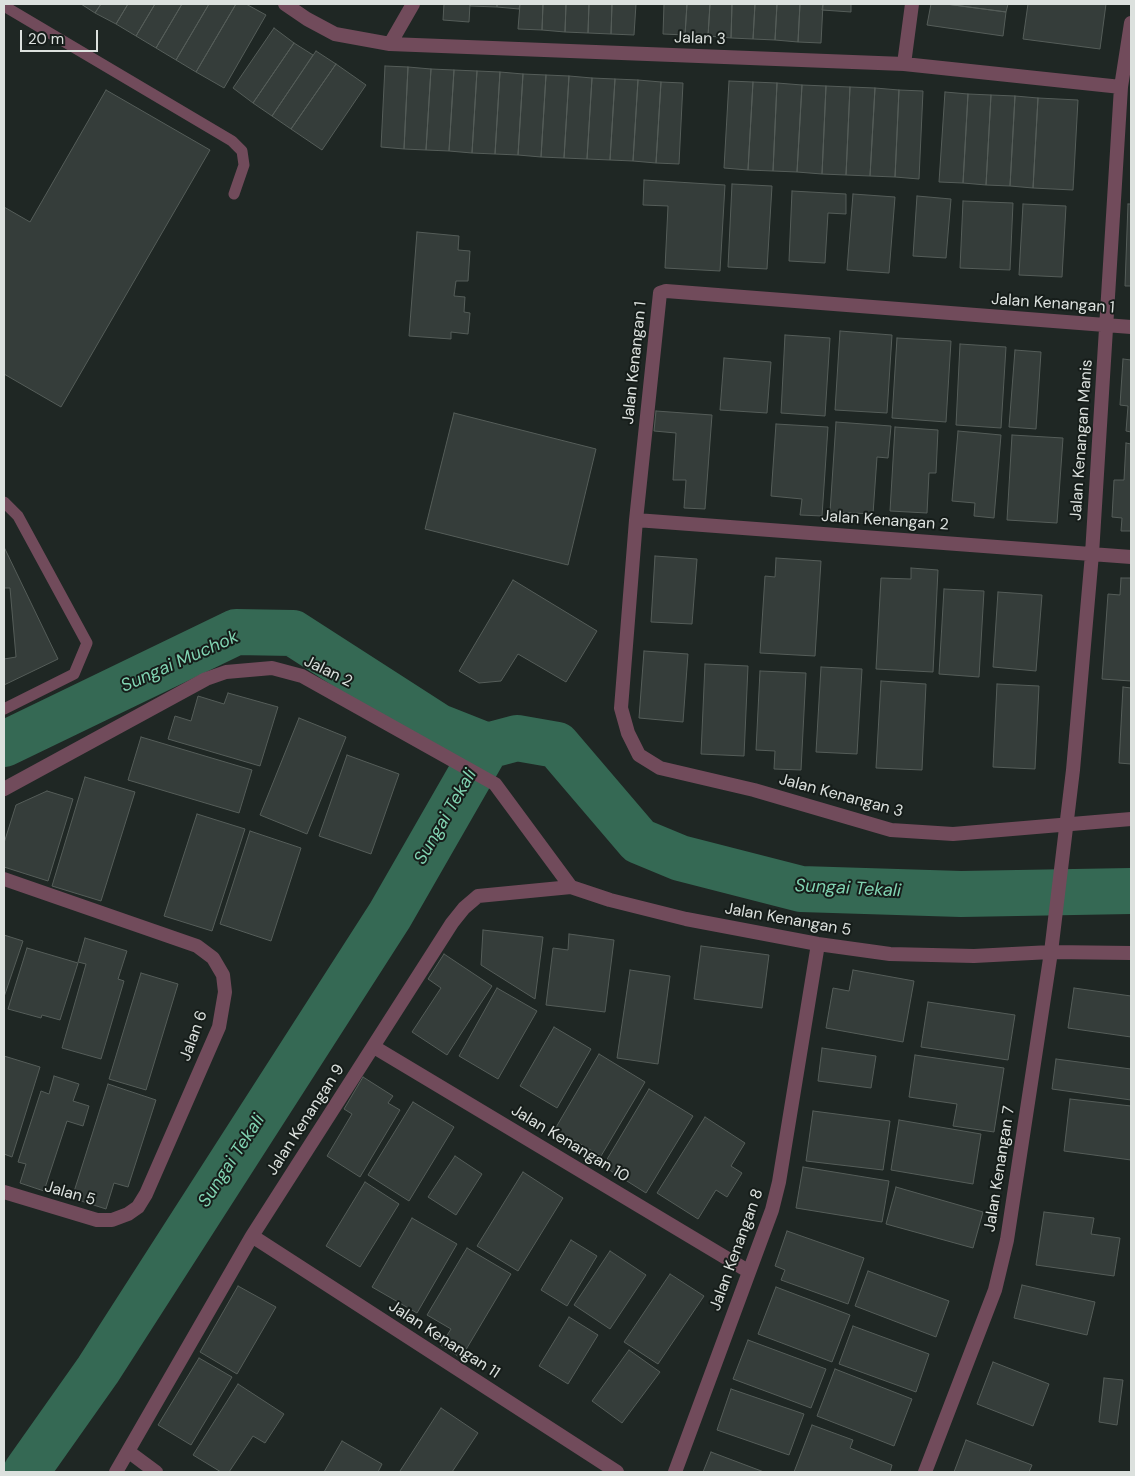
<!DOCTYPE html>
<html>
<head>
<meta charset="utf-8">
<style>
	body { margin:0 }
	#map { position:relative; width:1135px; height:1476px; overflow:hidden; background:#1f2724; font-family:"DM Sans",sans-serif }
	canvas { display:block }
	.frame { position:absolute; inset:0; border:5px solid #dce1de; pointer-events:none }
	.scale { position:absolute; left:20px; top:30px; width:78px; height:22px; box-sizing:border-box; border:2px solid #dce1de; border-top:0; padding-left:6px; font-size:15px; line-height:18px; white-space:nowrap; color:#dce1de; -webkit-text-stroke:4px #161d1a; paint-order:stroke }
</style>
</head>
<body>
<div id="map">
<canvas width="1135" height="1476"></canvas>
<div class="frame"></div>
<div class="scale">20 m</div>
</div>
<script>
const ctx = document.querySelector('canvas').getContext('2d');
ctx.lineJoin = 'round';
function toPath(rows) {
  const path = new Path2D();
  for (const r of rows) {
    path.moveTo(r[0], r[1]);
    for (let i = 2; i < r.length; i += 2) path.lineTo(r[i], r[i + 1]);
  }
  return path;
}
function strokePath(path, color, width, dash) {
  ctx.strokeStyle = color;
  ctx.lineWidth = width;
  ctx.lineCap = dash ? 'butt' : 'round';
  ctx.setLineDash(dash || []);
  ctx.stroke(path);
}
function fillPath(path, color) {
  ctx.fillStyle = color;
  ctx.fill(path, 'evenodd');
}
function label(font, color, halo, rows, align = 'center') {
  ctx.font = font + ' "DM Sans",sans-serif';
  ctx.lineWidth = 4;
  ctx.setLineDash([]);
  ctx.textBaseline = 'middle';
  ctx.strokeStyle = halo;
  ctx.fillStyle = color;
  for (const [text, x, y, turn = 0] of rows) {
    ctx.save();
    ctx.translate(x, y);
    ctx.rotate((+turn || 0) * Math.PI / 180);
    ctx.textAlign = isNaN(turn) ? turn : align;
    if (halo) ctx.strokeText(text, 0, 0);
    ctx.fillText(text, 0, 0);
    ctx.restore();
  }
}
strokePath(toPath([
	[4,744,236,632,293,633,439,727,487,746],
	[26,1472,98,1370,390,915,487,746,517,738,557,745,639,841,680,858,801,889,961,894,1131,891]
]), '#356954', 46);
const building = toPath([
	[81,4,101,4,95,13,81,4],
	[101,4,128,4,116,24,95,13,101,4],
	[128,4,155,4,136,36,116,24,128,4],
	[155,4,182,4,156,48,136,36,155,4],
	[182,4,209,4,176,60,156,48,182,4],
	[209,4,236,4,196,72,176,60,209,4],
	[236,4,246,4,266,15,224,88,196,72,236,4],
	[444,4,470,4,469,22,443,20,444,4],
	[470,4,497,4,497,7,470,6,470,4],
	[497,4,520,4,519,9,497,7,497,4],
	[520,4,543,4,542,30,518,29,520,4],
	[543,4,566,4,565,32,542,30,543,4],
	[566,4,589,4,588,33,565,32,566,4],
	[589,4,612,4,611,34,588,33,589,4],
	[612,4,636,4,634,35,611,34,612,4],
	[664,4,687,4,685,35,663,34,664,4],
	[687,4,710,4,708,36,685,35,687,4],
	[710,4,732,4,731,38,708,36,710,4],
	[732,4,755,4,753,39,731,38,732,4],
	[755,4,777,4,775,40,753,39,755,4],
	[777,4,800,4,798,42,775,40,777,4],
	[800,4,823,4,821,43,798,42,800,4],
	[823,4,851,4,851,12,822,10,823,4],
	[931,4,946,4,1006,12,1003,36,927,25,931,4],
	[946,4,1008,4,1006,12,946,4],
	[1028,4,1106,4,1100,49,1023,39,1028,4],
	[274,28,294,43,253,103,233,88,274,28],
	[294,43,313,55,272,116,253,103,294,43],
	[316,51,336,64,291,129,272,116,316,51],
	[336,64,366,85,322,150,291,129,336,64],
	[385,66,408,67,404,149,381,147,385,66],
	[408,67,431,69,426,150,404,149,408,67],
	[431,69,454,70,449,151,426,150,431,69],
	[454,70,477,71,472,153,449,151,454,70],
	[477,71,500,72,495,154,472,153,477,71],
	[500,72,523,74,518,155,495,154,500,72],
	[523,74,546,75,541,157,518,155,523,74],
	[546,75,569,76,564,158,541,157,546,75],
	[569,76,592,78,587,159,564,158,569,76],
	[592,78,615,79,610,160,587,159,592,78],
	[615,79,638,80,633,161,610,160,615,79],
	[638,80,661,82,656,163,633,161,638,80],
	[729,81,753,82,748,170,724,168,729,81],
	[661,82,683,83,679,164,656,163,661,82],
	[753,82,777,83,773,171,748,170,753,82],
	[777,83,802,85,797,172,773,171,777,83],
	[802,85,826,86,822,174,797,172,802,85],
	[826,86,850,87,846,175,822,174,826,86],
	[850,87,875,88,870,176,846,175,850,87],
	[875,88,899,90,895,177,870,176,875,88],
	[106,90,210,150,61,407,4,374,4,207,30,222,106,90],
	[899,90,923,91,919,179,895,177,899,90],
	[945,92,968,94,963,183,939,182,945,92],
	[968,94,991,95,986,185,963,183,968,94],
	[991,95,1015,96,1010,186,986,185,991,95],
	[1015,96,1038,98,1033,188,1010,186,1015,96],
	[1038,98,1078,100,1073,190,1033,188,1038,98],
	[644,180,725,185,720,271,665,268,668,206,643,205,644,180],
	[732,184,772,186,767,269,728,267,732,184],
	[792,191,846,194,846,214,828,213,825,263,789,261,792,191],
	[853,194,895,197,889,273,847,270,853,194],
	[917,196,951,199,946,258,913,256,917,196],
	[963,201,1013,203,1010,270,960,268,963,201],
	[1023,204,1066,206,1062,277,1019,275,1023,204],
	[1128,204,1131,204,1131,286,1125,286,1128,204],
	[417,232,459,236,458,250,470,251,468,281,456,281,454,296,465,297,464,312,470,313,468,334,451,332,451,339,409,336,417,232],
	[840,331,892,335,887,413,835,410,840,331],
	[785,335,830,338,825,416,781,413,785,335],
	[897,338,951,341,946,422,892,418,897,338],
	[960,344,1006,347,1001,428,956,425,960,344],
	[1015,350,1041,352,1036,429,1009,427,1015,350],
	[724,358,771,362,767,413,720,410,724,358],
	[1123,359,1131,360,1131,432,1126,431,1128,406,1120,405,1123,359],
	[656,411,712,415,705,509,684,508,686,480,673,480,676,433,654,431,656,411],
	[454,413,596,449,568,565,425,529,454,413],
	[836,422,891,426,888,458,877,457,873,514,830,512,836,422],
	[776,424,828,427,822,516,800,515,802,499,771,496,776,424],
	[895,427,938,430,936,473,929,473,927,513,890,511,895,427],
	[958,431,1001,435,994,518,974,516,975,503,952,501,958,431],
	[1012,435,1063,438,1057,523,1007,520,1012,435],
	[1126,443,1131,444,1131,531,1121,531,1122,518,1112,517,1114,480,1124,480,1126,443],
	[4,547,58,659,4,685,4,547],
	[655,556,697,559,692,624,651,622,655,556],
	[776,558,821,561,815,656,760,653,765,576,775,577,776,558],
	[911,568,938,570,933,672,876,669,881,578,911,579,911,568],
	[1121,578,1131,578,1131,681,1102,679,1108,594,1120,595,1121,578],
	[513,580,597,631,566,682,518,654,501,681,479,683,459,671,513,580],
	[4,588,10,588,16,657,4,659,4,588],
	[944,589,984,591,979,677,939,674,944,589],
	[998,592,1042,595,1036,671,993,667,998,592],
	[644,651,688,654,683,722,639,718,644,651],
	[705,664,748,666,744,756,701,754,705,664],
	[821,667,862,669,857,754,816,752,821,667],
	[760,671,806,673,801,770,774,769,775,751,756,750,760,671],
	[881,681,926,684,922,770,876,768,881,681],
	[997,684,1039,686,1035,769,993,767,997,684],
	[1123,687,1131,688,1131,764,1119,763,1123,687],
	[228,693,278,707,260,766,168,739,175,716,191,721,198,696,224,704,228,693],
	[299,718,346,737,307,834,260,815,299,718],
	[141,737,252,770,239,813,128,780,141,737],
	[347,755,399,774,371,854,319,836,347,755],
	[85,777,135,792,101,901,52,886,85,777],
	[47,791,73,799,48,881,4,867,4,843,16,805,47,791],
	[197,814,245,829,212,931,164,916,197,814],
	[250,831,301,848,271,941,220,924,250,831],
	[483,930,543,937,535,999,481,965,483,930],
	[569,934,614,940,605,1012,546,1005,553,948,568,950,569,934],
	[4,935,23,941,4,997,4,935],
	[85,938,127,951,118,979,124,981,101,1059,62,1048,86,964,78,962,85,938],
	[701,946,769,955,762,1008,694,999,701,946],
	[27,948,78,963,60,1020,42,1015,41,1018,8,1009,27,948],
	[444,954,492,986,447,1055,412,1032,441,988,428,979,444,954],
	[630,970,670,976,658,1064,617,1058,630,970],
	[853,970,914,981,903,1042,826,1028,833,988,849,991,853,970],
	[141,973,178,984,146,1090,109,1079,141,973],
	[497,988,537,1011,498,1079,459,1056,497,988],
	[1074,988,1131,996,1131,1037,1068,1028,1074,988],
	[928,1002,1015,1015,1008,1060,921,1047,928,1002],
	[554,1027,591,1049,557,1108,520,1086,554,1027],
	[822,1048,876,1056,871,1088,818,1081,822,1048],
	[599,1054,645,1082,601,1156,555,1129,599,1054],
	[915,1055,1004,1068,994,1132,953,1126,957,1104,909,1097,915,1055],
	[4,1056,40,1067,12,1157,4,1154,4,1056],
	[1056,1059,1131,1069,1131,1100,1052,1089,1056,1059],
	[54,1076,79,1084,73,1101,89,1106,83,1126,67,1121,44,1191,20,1183,26,1164,18,1162,41,1091,49,1094,54,1076],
	[363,1077,393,1096,388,1103,400,1110,360,1177,327,1156,352,1114,344,1109,363,1077],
	[108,1084,156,1100,128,1187,114,1183,106,1209,72,1198,108,1084],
	[649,1089,693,1116,646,1193,603,1166,649,1089],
	[1070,1099,1131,1106,1131,1160,1064,1151,1070,1099],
	[413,1102,454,1127,409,1201,368,1175,413,1102],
	[813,1111,890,1121,883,1170,806,1161,813,1111],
	[705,1117,745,1143,731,1166,742,1173,727,1197,716,1190,698,1219,657,1193,705,1117],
	[899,1120,981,1134,973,1184,891,1170,899,1120],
	[455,1156,482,1174,456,1215,428,1197,455,1156],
	[803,1167,889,1181,882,1222,796,1208,803,1167],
	[523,1172,563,1198,518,1271,477,1246,523,1172],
	[365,1182,399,1204,360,1267,326,1246,365,1182],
	[896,1187,983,1212,973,1248,886,1224,896,1187],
	[1044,1212,1094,1218,1091,1234,1120,1238,1114,1276,1036,1265,1044,1212],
	[412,1218,457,1244,417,1313,372,1287,412,1218],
	[787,1231,864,1258,848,1304,781,1280,785,1270,775,1266,787,1231],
	[571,1240,597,1256,567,1306,541,1290,571,1240],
	[467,1248,511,1274,461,1358,441,1345,451,1329,427,1315,467,1248],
	[610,1251,646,1275,610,1329,574,1305,610,1251],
	[868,1271,949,1301,936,1337,855,1306,868,1271],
	[670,1274,704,1296,658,1364,624,1342,670,1274],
	[1022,1285,1095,1302,1087,1335,1014,1318,1022,1285],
	[238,1286,276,1307,237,1374,200,1352,238,1286],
	[776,1287,850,1315,832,1362,758,1334,776,1287],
	[569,1317,598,1335,568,1384,539,1366,569,1317],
	[853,1326,929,1354,916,1392,839,1364,853,1326],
	[748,1340,826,1369,811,1408,733,1379,748,1340],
	[629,1350,660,1372,622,1423,592,1401,629,1350],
	[199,1358,232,1377,191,1445,158,1425,199,1358],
	[993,1362,1049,1384,1033,1426,977,1404,993,1362],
	[835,1369,912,1399,894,1446,817,1416,835,1369],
	[1104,1378,1123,1380,1117,1425,1099,1422,1104,1378],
	[238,1384,284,1414,265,1443,253,1436,229,1472,221,1472,193,1455,238,1384],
	[731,1389,804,1414,789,1455,717,1430,731,1389],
	[441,1408,478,1433,452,1472,401,1472,400,1471,441,1408],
	[812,1425,853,1440,850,1448,892,1465,890,1472,794,1472,812,1425],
	[966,1440,1032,1465,1029,1472,954,1472,966,1440],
	[342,1441,382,1464,378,1472,324,1472,342,1441],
	[711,1452,764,1472,703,1472,711,1452]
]);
fillPath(building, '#353d3a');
strokePath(building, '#555d59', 1);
strokePath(toPath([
	[4,6,232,141,242,151,244,165,234,194],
	[4,502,18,516,87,643,74,674,4,709]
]), '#714b5b', 11);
strokePath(toPath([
	[285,4,307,19,335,34,390,44,904,64,1121,87],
	[390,44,413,4],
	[904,64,912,4],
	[1131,327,666,291,660,293,636,520,621,708,628,733,639,755,660,768,754,790,891,830,953,834,1131,819],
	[636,520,1131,557],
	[4,789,206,679,226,672,272,668,302,676,495,784,571,887,610,900,686,919,818,944,890,954,974,956,1051,952,1131,953],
	[4,879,197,946,213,958,223,975,225,992,219,1027,146,1194,138,1207,128,1214,112,1220,97,1220,4,1192],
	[374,1047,748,1271],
	[252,1236,617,1472],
	[129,1452,156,1472],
	[116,1472,252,1236,452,923,464,908,478,896,571,887],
	[675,1472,772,1210,779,1182,818,944],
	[925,1472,995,1290,1007,1240,1051,952,1073,770,1092,554,1121,87,1131,23]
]), '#714b5b', 14);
label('16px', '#dce1de', '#161d1a', [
	["Jalan 3",700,39,2],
	["Jalan Kenangan 1",1053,304,4],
	["Jalan Kenangan 1",635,363,-84],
	["Jalan Kenangan Manis",1082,440,-86],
	["Jalan Kenangan 2",885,521,4],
	["Jalan 2",328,672,26],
	["Jalan Kenangan 3",841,796,15],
	["Jalan Kenangan 5",788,920,10],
	["Jalan 6",194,1036,-70],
	["Jalan Kenangan 9",306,1120,-57],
	["Jalan Kenangan 10",570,1144,31],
	["Jalan Kenangan 7",1000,1169,-81],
	["Jalan 5",70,1194,16],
	["Jalan Kenangan 8",737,1250,-70],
	["Jalan Kenangan 11",444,1340,33]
]);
label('italic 18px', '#81d4b2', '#161d1a', [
	["Sungai Muchok",180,662,-24],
	["Sungai Tekali",446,817,-60],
	["Sungai Tekali",848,889,3],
	["Sungai Tekali",232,1161,-57]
]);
</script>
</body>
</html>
